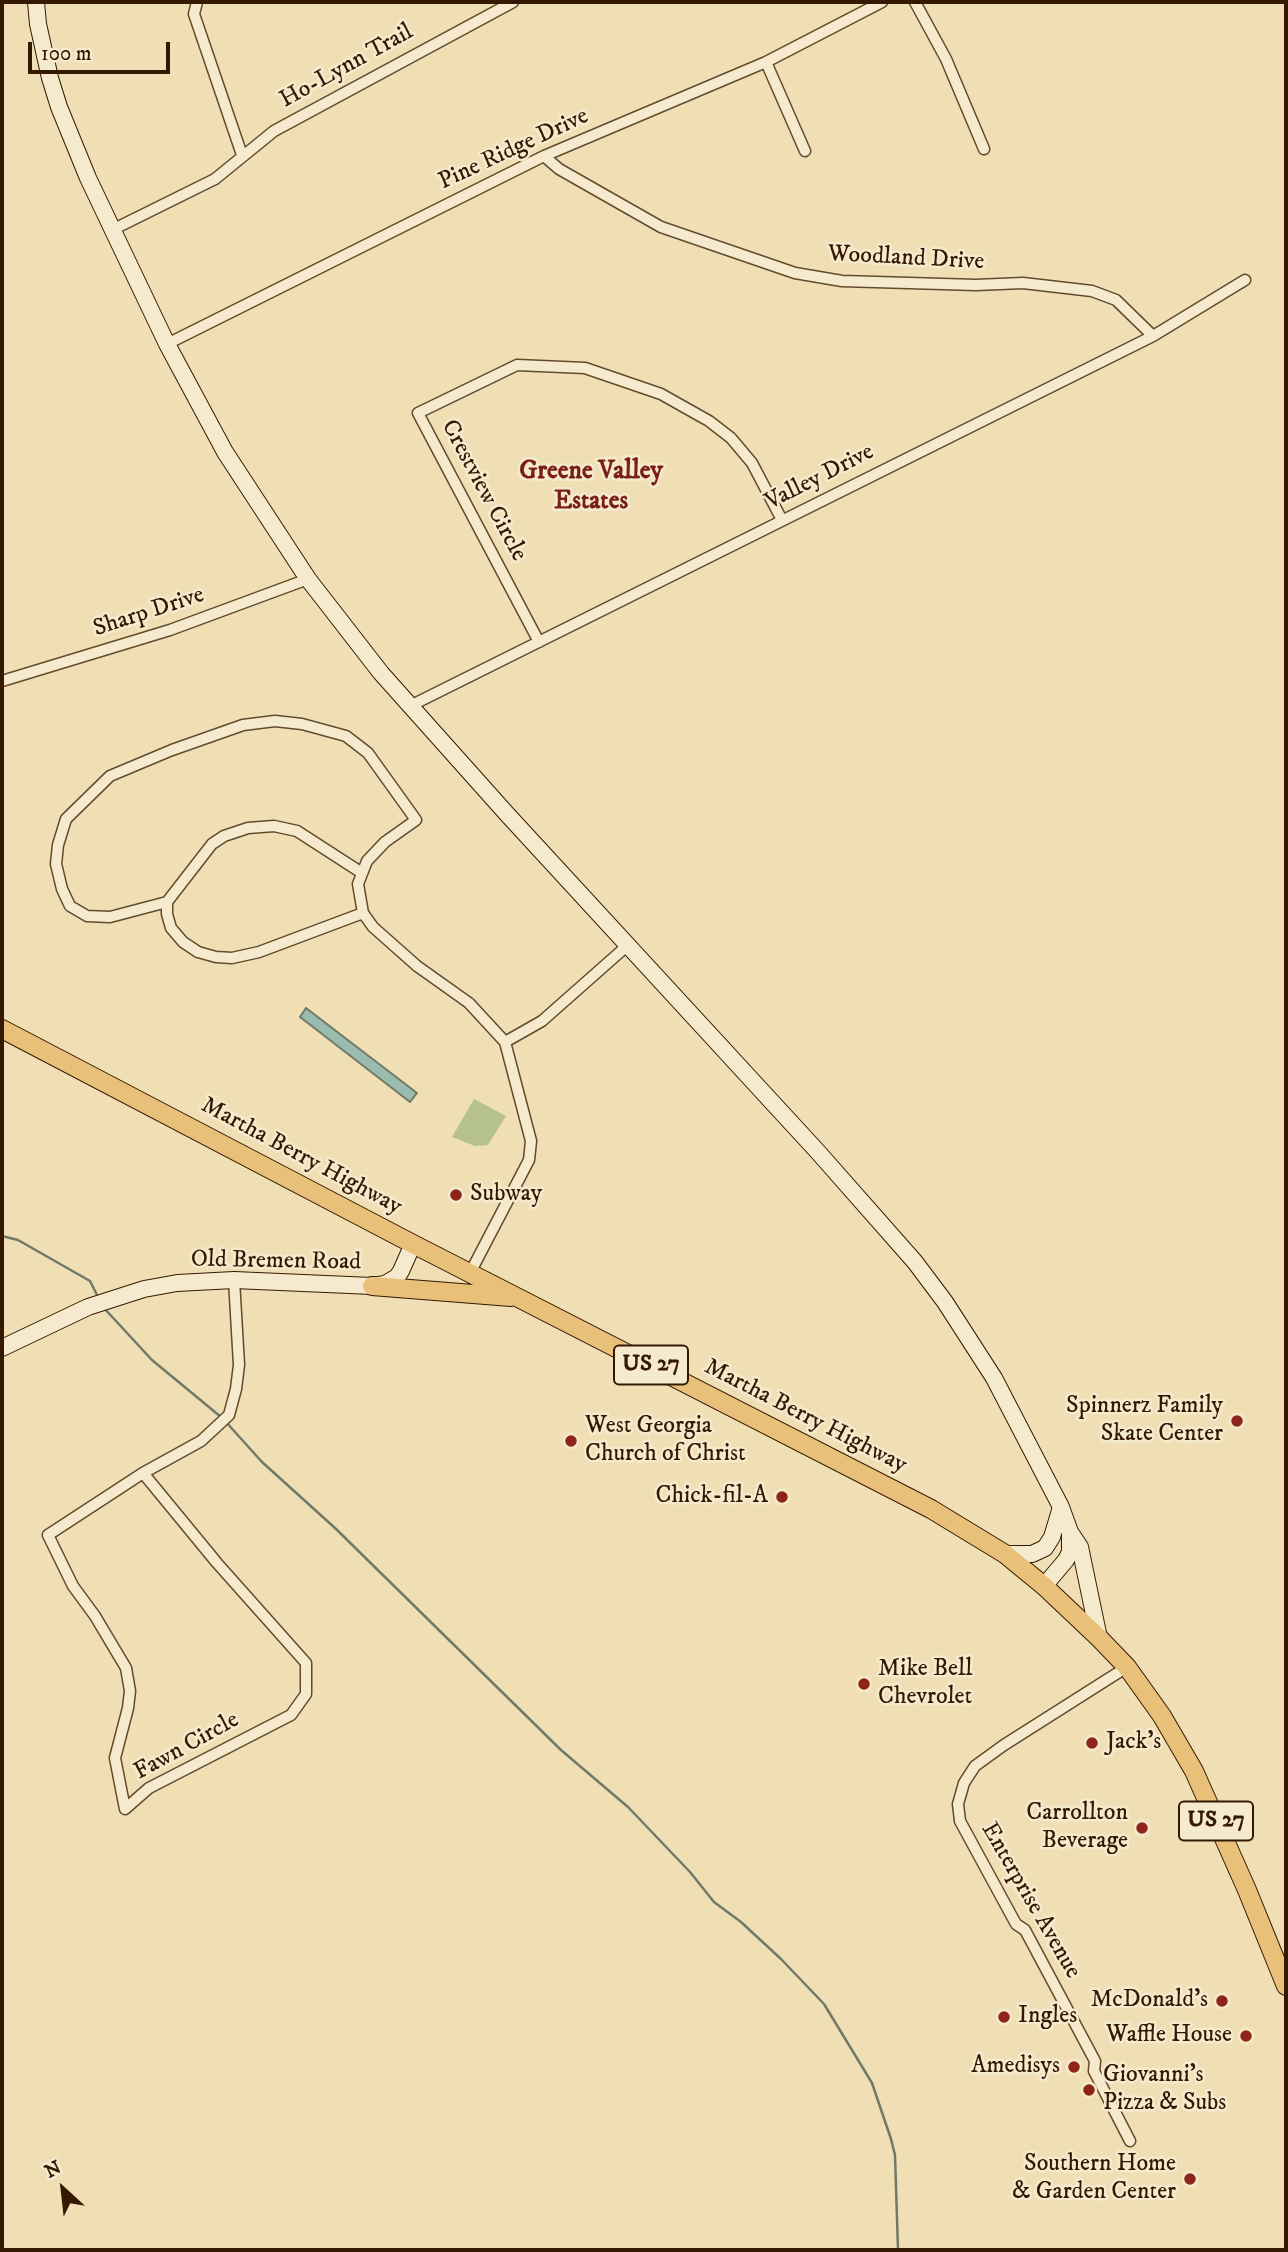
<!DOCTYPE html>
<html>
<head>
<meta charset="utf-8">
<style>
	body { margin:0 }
	#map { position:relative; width:1288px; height:2252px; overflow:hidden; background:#f0dfb4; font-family:"IM FELL DW Pica",serif }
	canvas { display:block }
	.frame { position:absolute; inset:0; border:4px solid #341800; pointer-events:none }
	.north { position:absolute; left:28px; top:2154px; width:70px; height:70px; -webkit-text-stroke:5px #f5eace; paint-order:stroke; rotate:333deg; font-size:19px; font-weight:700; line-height:28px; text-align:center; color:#341800 }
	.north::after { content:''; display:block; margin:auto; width:24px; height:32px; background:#341800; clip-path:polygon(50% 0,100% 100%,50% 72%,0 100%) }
	.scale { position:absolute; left:28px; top:42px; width:142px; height:32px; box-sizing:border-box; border:4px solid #341800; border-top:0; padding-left:9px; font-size:21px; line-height:24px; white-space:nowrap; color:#341800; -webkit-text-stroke:5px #f5eace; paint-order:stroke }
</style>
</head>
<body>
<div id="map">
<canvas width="1288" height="2252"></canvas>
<div class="frame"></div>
<div class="north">N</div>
<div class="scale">100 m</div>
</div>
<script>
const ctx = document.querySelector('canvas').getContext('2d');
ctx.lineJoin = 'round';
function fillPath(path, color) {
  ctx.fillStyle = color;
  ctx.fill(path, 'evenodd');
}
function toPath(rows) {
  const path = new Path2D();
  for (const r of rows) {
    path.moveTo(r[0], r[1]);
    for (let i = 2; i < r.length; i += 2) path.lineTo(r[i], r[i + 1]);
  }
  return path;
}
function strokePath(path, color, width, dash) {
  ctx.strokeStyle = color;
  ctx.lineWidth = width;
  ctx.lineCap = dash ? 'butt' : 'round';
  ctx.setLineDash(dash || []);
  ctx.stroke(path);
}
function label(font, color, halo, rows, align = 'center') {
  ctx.font = font + ' "IM FELL DW Pica",serif';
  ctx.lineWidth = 5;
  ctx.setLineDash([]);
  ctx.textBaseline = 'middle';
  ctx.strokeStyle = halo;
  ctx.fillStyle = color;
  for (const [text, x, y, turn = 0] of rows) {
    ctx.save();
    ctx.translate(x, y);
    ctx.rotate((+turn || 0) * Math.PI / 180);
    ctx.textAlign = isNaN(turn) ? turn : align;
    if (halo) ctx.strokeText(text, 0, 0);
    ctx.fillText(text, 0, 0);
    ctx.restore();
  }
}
fillPath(toPath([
	[474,1099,506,1116,488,1145,475,1146,452,1137]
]), '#b5c290');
const water = toPath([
	[306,1008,417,1093,410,1102,300,1017,306,1008]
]);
fillPath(water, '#9abcaf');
strokePath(water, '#717a69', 2);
strokePath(toPath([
	[2,1236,18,1240,90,1281,97,1295],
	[103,1307,152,1360,221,1417],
	[226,1422,262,1462,335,1528,561,1750,628,1807,690,1872,714,1902,741,1922,781,1959,824,2004,872,2083,891,2139,895,2155,898,2250]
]), '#717a69', 2.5);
const street = toPath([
	[197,2,194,14,242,155],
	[915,2,946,59,984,149],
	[766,62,805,151],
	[544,156,559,169,661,227,795,273,842,281,976,285,1023,283,1092,291,1116,300,1153,336],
	[112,230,215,179,274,131,513,2],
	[167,344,544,156,766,62,882,2],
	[539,642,418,413,517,365,585,368,661,394,709,421,731,438,752,463,782,520],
	[2,681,170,630,308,579],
	[410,706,1153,336,1245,280],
	[362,873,297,831,274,826,248,828,224,836,212,844,167,902,167,914,171,928,183,942,198,952,216,957,232,958,259,952,363,913],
	[167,902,110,917,87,916,70,906,62,889,56,864,58,845,66,819,110,776,172,750,243,725,275,721,302,724,346,736,368,753,416,820,385,842,367,861,358,884,363,913,373,927,417,966,469,1003,505,1042,531,1141,529,1160,470,1273],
	[505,1042,542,1021,628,945],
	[143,1473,217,1563,306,1663,306,1694,291,1715,149,1788,125,1809,115,1758,128,1708,130,1691,126,1668,95,1616,73,1586,48,1535,143,1473,201,1441,229,1415,236,1389,239,1365,234,1280],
	[1127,1667,1004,1745,975,1766,964,1783,958,1804,960,1821,1016,1924,1025,1930,1095,2061,1094,2071,1130,2141]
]);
const secondary = toPath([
	[36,2,38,24,50,78,59,107,88,178,167,344,225,452,308,579,381,673,506,813,818,1152,915,1262,945,1302,994,1378,1061,1507,1070,1532,1080,1547,1099,1638],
	[2,1348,88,1307,144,1289,177,1283,234,1280,372,1286,385,1284,397,1277,401,1271,413,1244],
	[1005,1554,1032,1554,1045,1548,1052,1537,1061,1507],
	[1044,1586,1066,1560,1070,1552,1070,1532]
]);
const primary = toPath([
	[2,1029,413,1244,931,1509,1005,1554,1044,1586,1099,1638,1127,1667,1162,1716,1194,1771,1247,1890,1286,1986],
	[372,1286,511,1297]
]);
strokePath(street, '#634a2d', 13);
strokePath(secondary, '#341800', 18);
strokePath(primary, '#341800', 20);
strokePath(street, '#f5eace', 10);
strokePath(secondary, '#f5eace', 16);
strokePath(primary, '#e8c07a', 18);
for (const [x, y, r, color] of [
	[456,1195,7,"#8f2418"],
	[1237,1421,7,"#8f2418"],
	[571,1441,7,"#8f2418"],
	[782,1497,7,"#8f2418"],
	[864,1684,7,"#8f2418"],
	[1092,1743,7,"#8f2418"],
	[1142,1828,7,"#8f2418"],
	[1222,2001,7,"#8f2418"],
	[1004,2017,7,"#8f2418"],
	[1246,2036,7,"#8f2418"],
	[1074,2067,7,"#8f2418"],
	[1089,2090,7,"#8f2418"],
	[1190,2179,7,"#8f2418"]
]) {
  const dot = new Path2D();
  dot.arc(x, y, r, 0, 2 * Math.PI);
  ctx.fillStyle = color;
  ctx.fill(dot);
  strokePath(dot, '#f5eace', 2.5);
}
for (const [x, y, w] of [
	[651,1365,74],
	[1216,1821,74]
]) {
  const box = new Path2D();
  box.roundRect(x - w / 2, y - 19.5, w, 39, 5);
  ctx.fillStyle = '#f5eace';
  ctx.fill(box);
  strokePath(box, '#341800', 2);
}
label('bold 23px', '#341800', null, [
	["US 27",651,1365],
	["US 27",1216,1821]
]);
label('24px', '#341800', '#f5eace', [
	["Ho-Lynn Trail",347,67,-29],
	["Pine Ridge Drive",514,150,-25],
	["Woodland Drive",906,259,3],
	["Valley Drive",820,478,-27],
	["Crestview Circle",483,491,62],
	["Sharp Drive",149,613,-18],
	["Martha Berry Highway",301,1157,28],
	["Old Bremen Road",276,1262,1],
	["Martha Berry Highway",805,1417,27],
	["Fawn Circle",187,1747,-29],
	["Enterprise Avenue",1030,1901,60]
]);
label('24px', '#341800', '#f5eace', [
	["Subway",470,1195,"left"],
	["Spinnerz Family",1223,1407],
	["Skate Center",1223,1435],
	["West Georgia",585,1427,"left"],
	["Church of Christ",585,1455,"left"],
	["Chick-fil-A",768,1497],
	["Mike Bell",878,1670,"left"],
	["Chevrolet",878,1698,"left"],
	["Jack's",1106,1743,"left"],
	["Carrollton",1128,1814],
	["Beverage",1128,1842],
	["McDonald's",1208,2001],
	["Ingles",1018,2017,"left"],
	["Waffle House",1232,2036],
	["Amedisys",1060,2067],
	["Giovanni's",1103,2076,"left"],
	["Pizza & Subs",1103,2104,"left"],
	["Southern Home",1176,2165],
	["& Garden Center",1176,2193]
], 'right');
label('bold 26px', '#7a1f14', '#f5eace', [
	["Greene Valley",591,473],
	["Estates",591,503]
]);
</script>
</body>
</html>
